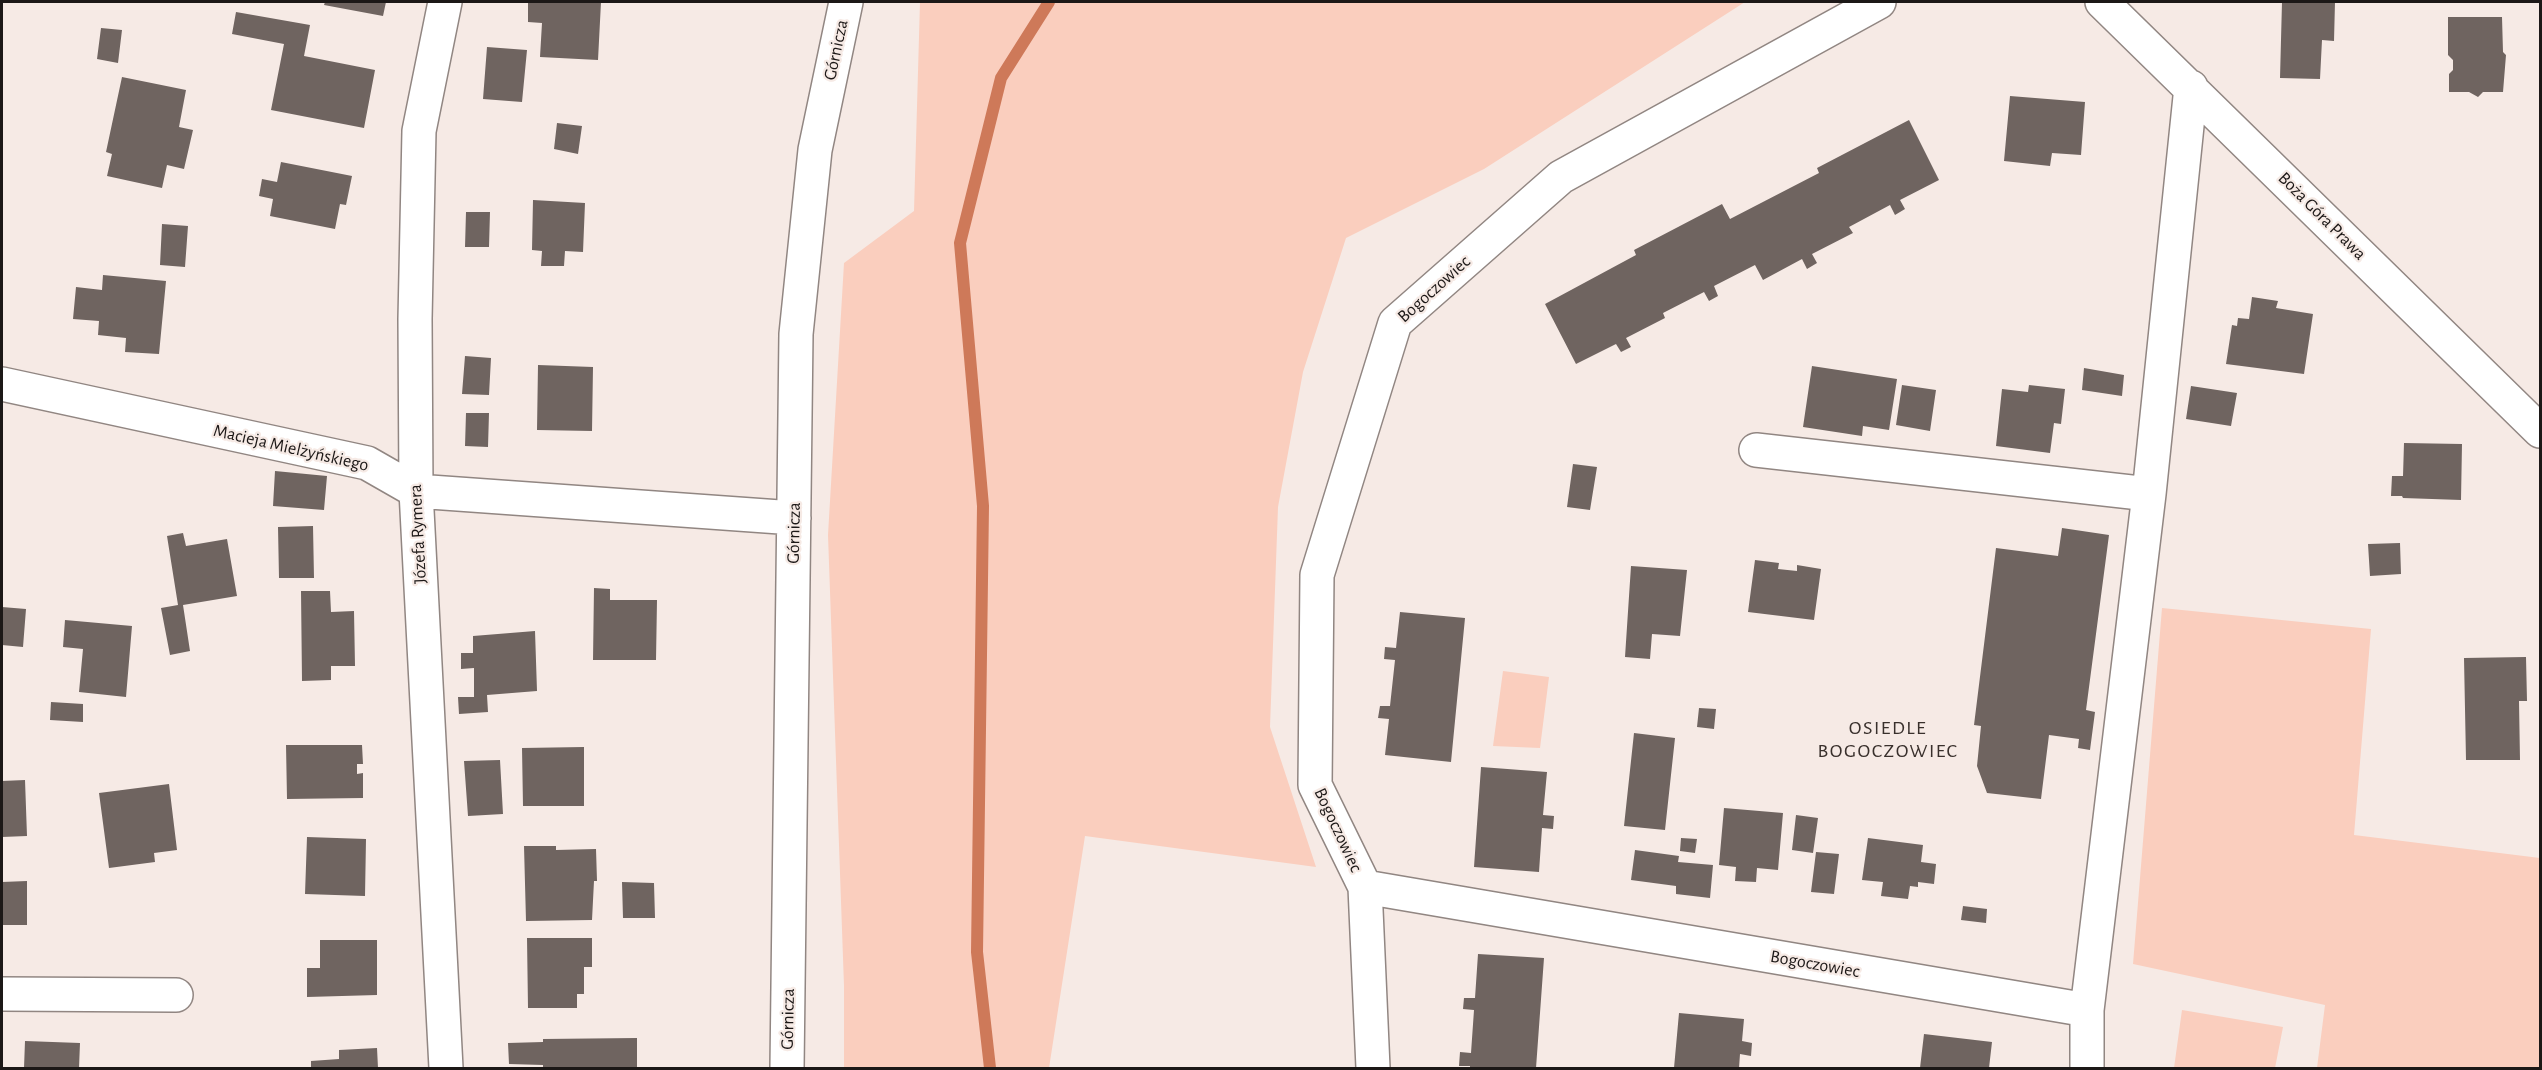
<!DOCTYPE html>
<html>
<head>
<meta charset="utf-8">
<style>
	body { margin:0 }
	#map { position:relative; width:2542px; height:1070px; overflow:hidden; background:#f6eae5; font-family:"Alegreya Sans",sans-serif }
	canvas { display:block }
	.frame { position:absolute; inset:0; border:3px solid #1c1817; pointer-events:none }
</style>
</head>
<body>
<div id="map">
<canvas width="2542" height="1070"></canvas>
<div class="frame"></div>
</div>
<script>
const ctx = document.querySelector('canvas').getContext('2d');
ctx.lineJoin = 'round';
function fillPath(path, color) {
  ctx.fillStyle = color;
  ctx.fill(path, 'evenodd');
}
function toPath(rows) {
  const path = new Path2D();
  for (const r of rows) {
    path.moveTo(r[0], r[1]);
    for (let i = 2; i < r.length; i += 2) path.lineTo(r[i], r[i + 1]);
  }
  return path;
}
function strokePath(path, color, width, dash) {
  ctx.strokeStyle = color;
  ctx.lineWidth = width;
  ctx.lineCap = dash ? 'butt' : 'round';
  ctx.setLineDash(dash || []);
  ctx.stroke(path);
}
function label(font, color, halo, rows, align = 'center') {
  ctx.font = font + ' "Alegreya Sans",sans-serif';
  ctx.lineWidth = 4.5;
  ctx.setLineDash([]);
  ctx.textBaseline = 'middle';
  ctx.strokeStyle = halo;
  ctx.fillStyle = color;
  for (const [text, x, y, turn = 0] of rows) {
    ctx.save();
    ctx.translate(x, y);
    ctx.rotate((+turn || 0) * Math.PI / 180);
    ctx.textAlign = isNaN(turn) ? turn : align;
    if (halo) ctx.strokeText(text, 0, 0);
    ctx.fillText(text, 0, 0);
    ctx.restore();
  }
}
fillPath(toPath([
	[920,2,1745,2,1484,169,1346,238,1303,372,1278,507,1270,727,1316,867,1085,836,1049,1068,844,1068,844,986,828,535,844,263,914,211],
	[2162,608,2371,629,2354,835,2540,858,2540,1068,2317,1068,2325,1005,2133,964],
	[1503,671,1549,677,1540,748,1493,746],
	[2182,1010,2283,1027,2275,1068,2174,1068]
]), '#facebe');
strokePath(toPath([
	[990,1068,977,952,983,506,960,243,1001,78,1049,2]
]), '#ce7959', 12);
fillPath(toPath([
	[325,2,386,2,383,16,324,5],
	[528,2,601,2,598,60,540,57,542,23,528,22],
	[2282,2,2335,2,2334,41,2322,40,2320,79,2280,78],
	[236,12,310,25,304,56,375,70,364,128,271,110,284,44,232,34],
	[2448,17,2502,17,2503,52,2506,55,2503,92,2483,92,2478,97,2469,92,2449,92,2449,74,2453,70,2453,60,2448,55],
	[101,28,122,30,118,63,97,59],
	[487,47,527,50,522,102,483,99],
	[122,77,186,90,179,127,193,130,184,169,167,165,162,188,107,176,112,154,106,152],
	[2010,96,2085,102,2081,155,2052,153,2050,166,2004,161],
	[1909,120,1939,180,1900,200,1905,209,1895,215,1890,205,1849,227,1853,233,1812,254,1817,263,1807,269,1802,259,1763,280,1755,265,1714,286,1718,296,1709,301,1704,292,1663,313,1665,318,1626,338,1631,347,1621,352,1616,344,1576,364,1545,304,1636,255,1634,250,1722,204,1730,219,1819,173,1817,168],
	[557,123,582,126,578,154,554,149],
	[281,162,352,176,346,205,340,204,335,229,270,216,273,199,259,196,262,179,277,182],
	[533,200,585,203,583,252,565,251,564,266,541,266,542,251,532,250],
	[466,212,490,212,489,247,465,247],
	[162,224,188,226,185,267,160,265],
	[103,275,166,281,159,354,125,352,126,338,98,335,99,321,73,319,76,287,102,290],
	[2252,297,2278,301,2276,308,2313,314,2304,374,2226,364,2232,325,2237,326,2238,318,2249,319],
	[465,356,491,358,489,395,462,394],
	[538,365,593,367,592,431,537,430],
	[1812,366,1897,379,1889,430,1863,426,1862,436,1803,427],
	[2084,368,2124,375,2122,396,2082,390],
	[1902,385,1936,390,1930,431,1896,425],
	[2029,385,2065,389,2061,424,2054,423,2050,453,1996,446,2002,389,2028,392],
	[2191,386,2237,393,2231,426,2186,419],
	[466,413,489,413,488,447,465,446],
	[2404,443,2462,444,2461,500,2403,498,2402,496,2391,496,2392,476,2403,476],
	[1573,464,1597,467,1590,510,1567,507],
	[275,471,327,476,324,510,273,506],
	[313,526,314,578,279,578,278,527],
	[2062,528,2109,535,2086,710,2095,712,2090,750,2078,748,2079,739,2049,735,2041,799,1987,793,1977,766,1981,726,1974,725,1996,548,2058,556],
	[183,533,186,546,227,539,237,596,183,605,190,651,170,655,161,608,178,605,167,536],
	[2400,543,2401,574,2370,576,2368,544],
	[1755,560,1779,563,1778,569,1797,571,1797,565,1821,569,1814,620,1748,612],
	[1631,566,1687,570,1680,636,1652,634,1650,659,1625,657],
	[594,588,610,589,610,600,657,600,656,660,593,660],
	[301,591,330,591,331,612,354,611,355,666,331,666,331,680,302,681],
	[2,607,26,609,23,647,2,645],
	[1400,612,1465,618,1451,762,1385,755,1389,719,1378,718,1380,706,1390,706,1395,660,1384,659,1385,647,1396,648],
	[65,620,132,626,126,697,79,692,83,649,63,647],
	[535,631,537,691,487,695,488,712,459,714,458,697,474,697,474,668,461,669,461,653,473,653,473,636],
	[2526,657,2527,701,2519,701,2520,760,2466,760,2464,658],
	[51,702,83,704,83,722,50,720],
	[1699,708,1716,709,1714,729,1697,727],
	[1634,733,1675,738,1665,830,1624,826],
	[286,745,362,745,363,764,357,764,357,774,363,773,363,798,287,799],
	[584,747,584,806,523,806,522,748],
	[500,760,503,814,468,816,464,761],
	[1481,767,1547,772,1543,815,1554,816,1553,829,1542,828,1539,872,1474,867],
	[25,780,27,836,2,837,2,781],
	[169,784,177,850,154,853,155,862,109,868,99,793],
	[1724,808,1783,813,1778,870,1757,868,1756,882,1735,881,1736,867,1719,865],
	[1796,815,1818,818,1813,853,1792,850],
	[307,837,366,839,365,896,305,894],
	[1681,838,1697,839,1695,853,1680,851],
	[1868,838,1923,845,1921,862,1936,864,1934,884,1918,882,1918,887,1910,886,1908,899,1881,896,1883,882,1862,880],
	[524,846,556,846,556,850,596,849,597,881,594,881,592,920,526,921],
	[1635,850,1679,856,1678,862,1713,865,1710,898,1676,894,1676,886,1631,880],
	[1816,852,1839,854,1834,894,1811,892],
	[27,881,27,925,2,925,2,882],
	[622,882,654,883,655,918,623,918],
	[1963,906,1987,909,1986,923,1961,920],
	[527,938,592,938,592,967,584,967,584,994,577,994,577,1008,528,1008],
	[320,940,377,940,377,995,307,997,307,968,320,968],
	[1478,954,1544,958,1536,1068,1470,1068,1470,1066,1459,1066,1460,1052,1471,1053,1474,1010,1463,1009,1464,998,1475,998],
	[1679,1013,1744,1019,1742,1041,1752,1043,1751,1056,1740,1054,1739,1068,1674,1068],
	[1924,1034,1992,1042,1989,1068,1920,1068],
	[637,1038,637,1068,543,1068,543,1065,509,1064,508,1043,543,1042,543,1039],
	[25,1041,80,1043,79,1068,24,1068],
	[377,1048,378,1068,311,1068,311,1061,339,1059,339,1050]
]), '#6f6460');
const minor = toPath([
	[445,2,419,131,415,319,416,491,446,1068],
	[2102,2,2540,431],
	[2,384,367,463,416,491,794,518],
	[1756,450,2149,494],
	[1365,887,2087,1010],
	[2,994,176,995],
	[787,1068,796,334,815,150,846,2],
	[1373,1068,1365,887,1315,785,1317,575,1395,323,1561,177,1879,2],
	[2087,1068,2087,1010,2149,494,2191,87]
]);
strokePath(minor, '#918682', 36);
strokePath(minor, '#fff', 33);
label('18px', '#1c1817', '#f6eae5', [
	["Górnicza",836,50,-78],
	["Boża Góra Prawa",2322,216,45],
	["Bogoczowiec",1434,289,-42],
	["Macieja Mielżyńskiego",291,448,13],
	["Górnicza",794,533,-89],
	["Józefa Rymera",418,534,-93],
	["Bogoczowiec",1338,830,65],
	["Bogoczowiec",1815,964,10],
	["Górnicza",788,1019,-89]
]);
ctx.letterSpacing = '1.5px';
label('20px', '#39302c', '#f6eae5', [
	["OSIEDLE",1888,728],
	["BOGOCZOWIEC",1888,751]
]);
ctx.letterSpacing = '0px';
</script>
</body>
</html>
